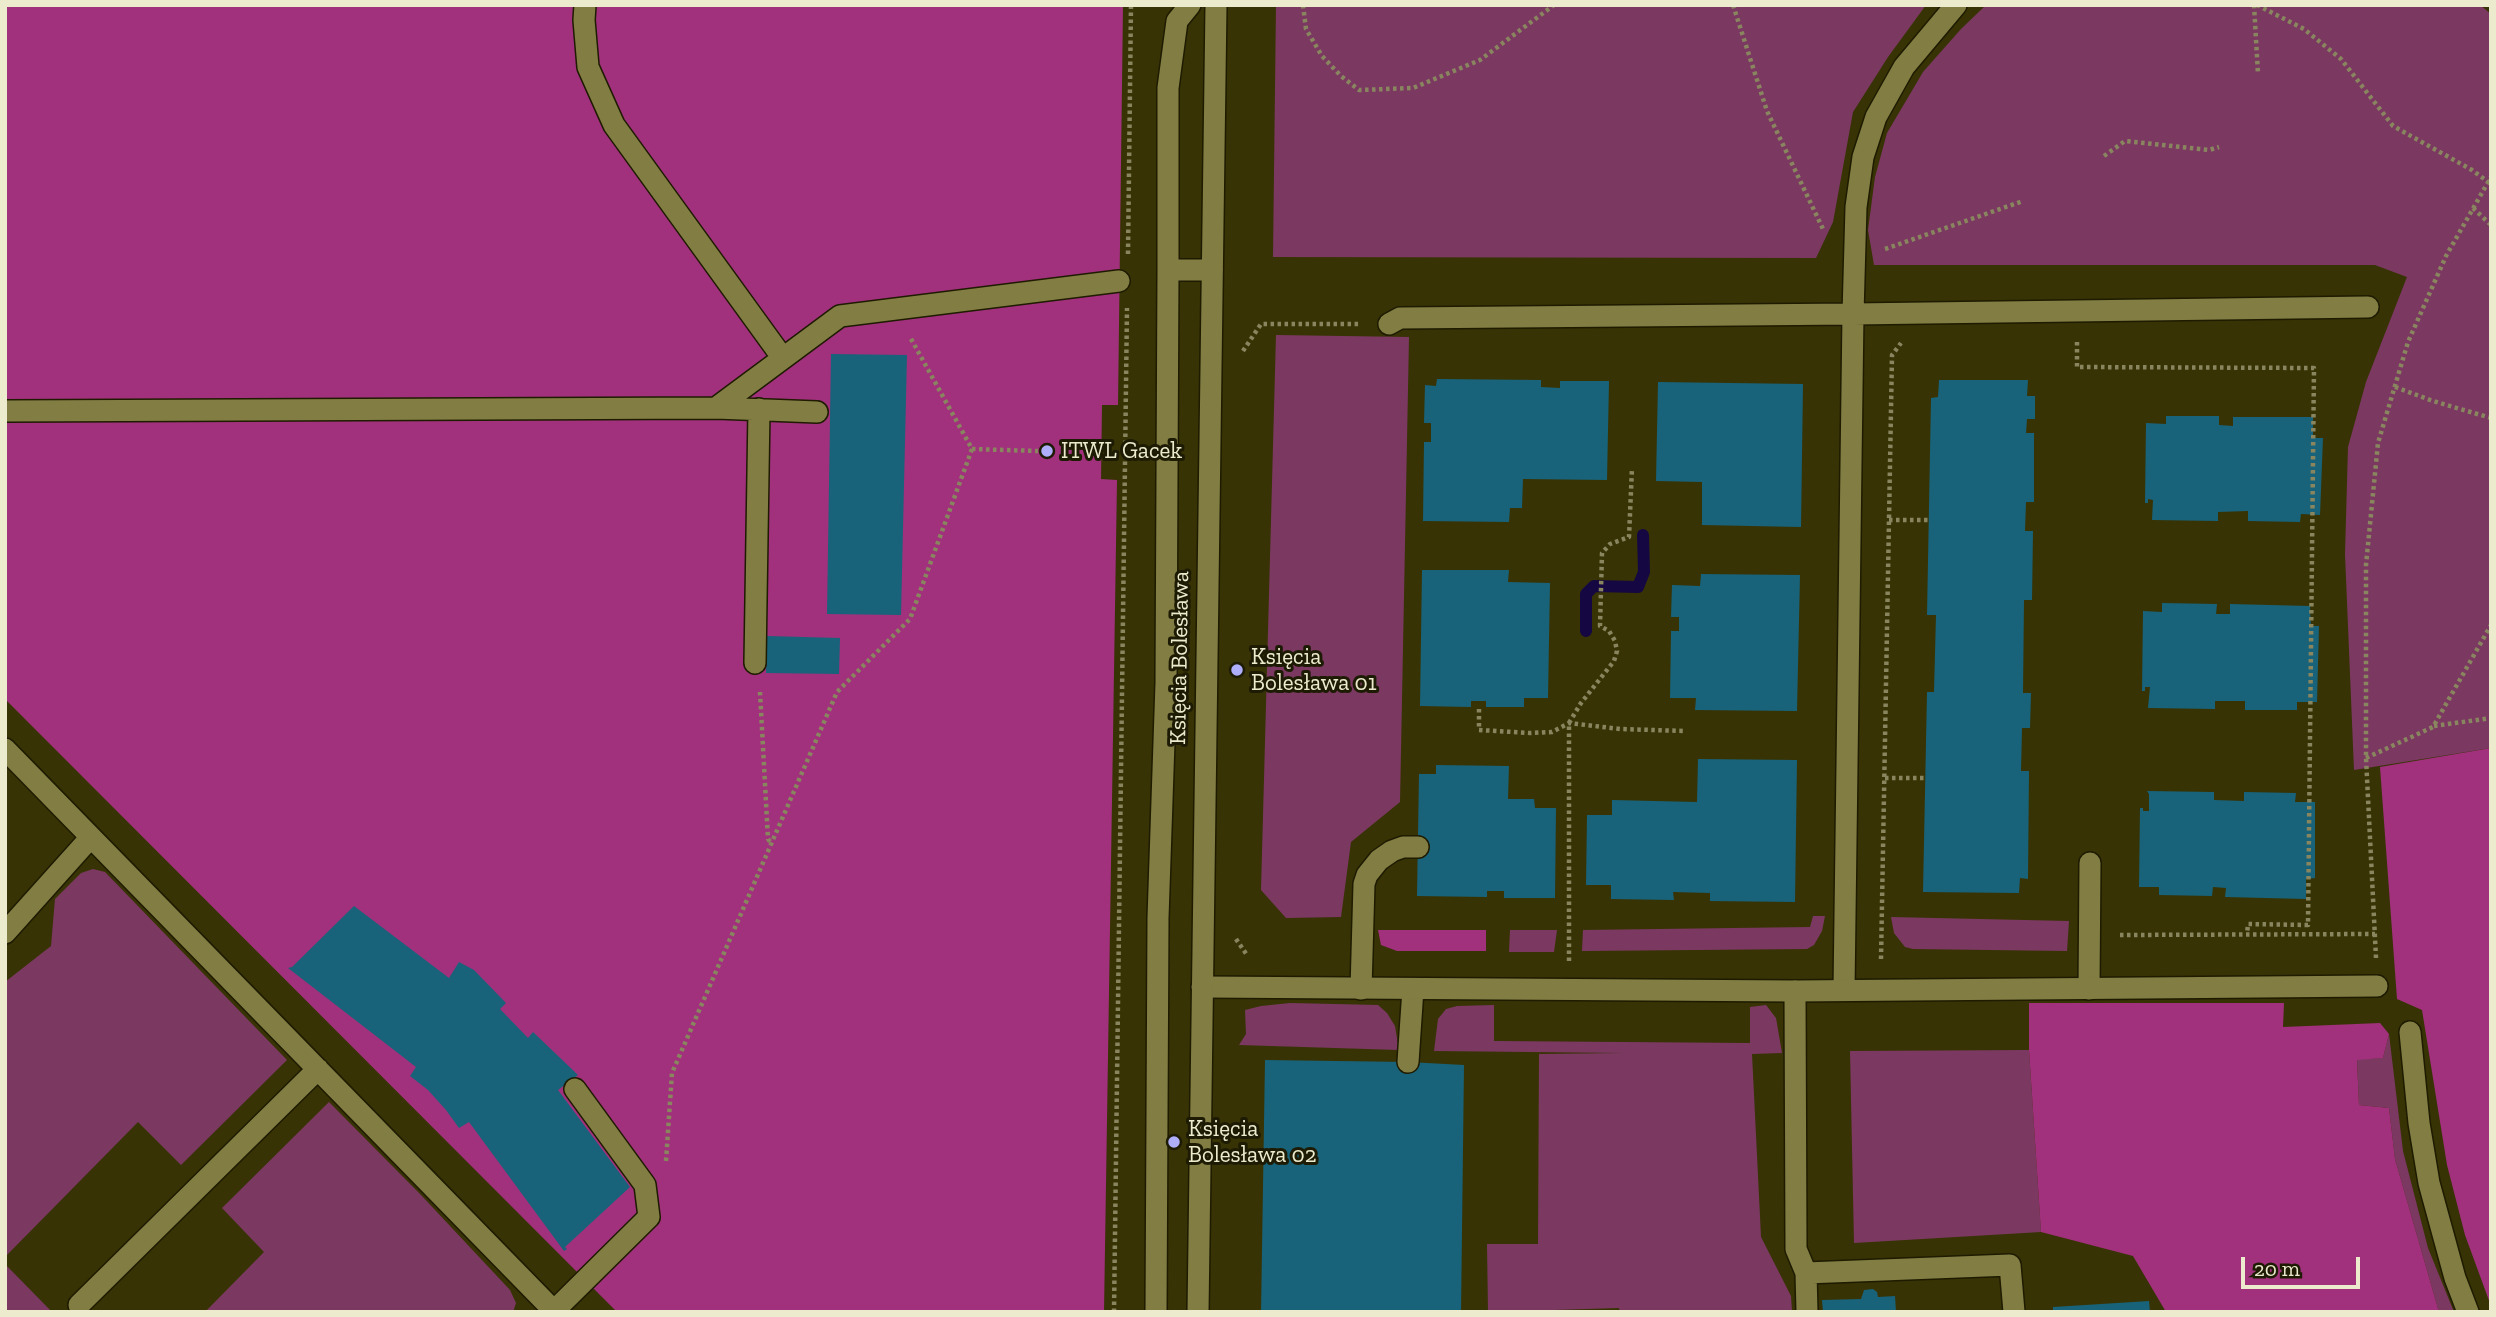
<!DOCTYPE html>
<html>
<head>
<meta charset="utf-8">
<style>
	body { margin:0 }
	#map { position:relative; width:2496px; height:1317px; overflow:hidden; background:#383305; font-family:"Zilla Slab",serif }
	canvas { display:block }
	.frame { position:absolute; inset:0; border:7px solid #edebce; pointer-events:none }
	.scale { position:absolute; left:2241px; top:1257px; width:119px; height:32px; box-sizing:border-box; border:4px solid #edebce; border-top:0; padding-left:9px; font-size:21px; line-height:24px; white-space:nowrap; color:#edebce; -webkit-text-stroke:5px #1d1b04; paint-order:stroke }
</style>
</head>
<body>
<div id="map">
<canvas width="2496" height="1317"></canvas>
<div class="frame"></div>
<div class="scale">20 m</div>
</div>
<script>
const ctx = document.querySelector('canvas').getContext('2d');
ctx.lineJoin = 'round';
function fillPath(path, color) {
  ctx.fillStyle = color;
  ctx.fill(path, 'evenodd');
}
function toPath(rows) {
  const path = new Path2D();
  for (const r of rows) {
    path.moveTo(r[0], r[1]);
    for (let i = 2; i < r.length; i += 2) path.lineTo(r[i], r[i + 1]);
  }
  return path;
}
function strokePath(path, color, width, dash) {
  ctx.strokeStyle = color;
  ctx.lineWidth = width;
  ctx.lineCap = dash ? 'butt' : 'round';
  ctx.setLineDash(dash || []);
  ctx.stroke(path);
}
function label(font, color, halo, rows, align = 'center') {
  ctx.font = font + ' "Zilla Slab",serif';
  ctx.lineWidth = 6;
  ctx.setLineDash([]);
  ctx.textBaseline = 'middle';
  ctx.strokeStyle = halo;
  ctx.fillStyle = color;
  for (const [text, x, y, turn = 0] of rows) {
    ctx.save();
    ctx.translate(x, y);
    ctx.rotate((+turn || 0) * Math.PI / 180);
    ctx.textAlign = isNaN(turn) ? turn : align;
    if (halo) ctx.strokeText(text, 0, 0);
    ctx.fillText(text, 0, 0);
    ctx.restore();
  }
}
fillPath(toPath([
	[1276,5,1926,5,1888,57,1853,112,1833,222,1816,258,1273,257],
	[1986,5,2480,5,2491,14,2491,748,2354,770,2345,554,2348,447,2366,382,2407,277,2375,265,1874,265,1868,230,1875,177,1887,133,1923,72,1961,29],
	[1276,335,1409,337,1400,802,1351,842,1341,917,1286,918,1261,890],
	[93,869,105,872,287,1060,181,1165,138,1122,5,1257,5,982,51,946,55,899,81,873],
	[1813,916,1825,916,1822,931,1814,945,1807,949,1582,951,1583,930,1810,927],
	[1891,917,2069,921,2067,951,1913,949,1905,947,1894,933],
	[1510,930,1557,930,1554,952,1509,952],
	[1290,1003,1378,1005,1387,1013,1395,1026,1399,1050,1239,1045,1246,1034,1245,1010,1261,1006],
	[1494,1005,1494,1041,1750,1043,1750,1007,1766,1005,1776,1018,1782,1053,1752,1054,1761,1237,1791,1296,1792,1312,1620,1312,1619,1308,1488,1312,1487,1244,1538,1244,1539,1054,1625,1053,1434,1051,1438,1019,1446,1009,1457,1006],
	[2389,1034,2403,1151,2428,1248,2454,1312,2439,1312,2395,1159,2389,1108,2359,1105,2357,1059,2383,1058],
	[2029,1050,2041,1232,1854,1243,1850,1051],
	[329,1102,421,1195,510,1290,516,1303,513,1312,205,1312,264,1252,222,1208],
	[5,1263,5,1264,52,1312,5,1312]
]), '#7b3962');
fillPath(toPath([
	[5,5,1123,5,1118,405,1102,405,1101,479,1117,480,1104,1312,617,1312,5,699],
	[2491,748,2491,1306,2465,1235,2447,1165,2422,1010,2397,999,2380,767],
	[1378,930,1486,930,1486,951,1397,951,1381,945],
	[2029,1003,2284,1003,2283,1027,2380,1023,2389,1034,2383,1058,2357,1060,2359,1105,2389,1108,2395,1159,2439,1312,2166,1312,2133,1256,2041,1232,2029,1050]
]), '#a1317c');
strokePath(toPath([
	[1586,631,1586,594,1594,586,1638,587,1644,572,1643,535]
]), '#150842', 12);
fillPath(toPath([
	[831,354,907,355,901,615,827,614],
	[1437,379,1541,380,1541,387,1560,388,1560,381,1609,381,1607,480,1523,479,1522,508,1510,508,1509,522,1423,521,1424,442,1431,442,1431,423,1424,423,1425,385,1436,386],
	[1939,380,2028,380,2027,396,2035,396,2035,419,2027,419,2026,433,2034,433,2034,502,2026,502,2025,531,2033,531,2032,600,2024,600,2023,693,2031,693,2030,728,2022,728,2021,771,2029,771,2028,879,2020,878,2019,893,1923,892,1927,692,1934,692,1936,615,1927,615,1931,398,1938,397],
	[1658,382,1803,384,1801,527,1702,525,1702,482,1656,481],
	[2166,416,2219,416,2219,425,2233,426,2233,417,2313,417,2313,438,2323,438,2320,515,2301,514,2300,522,2248,521,2248,511,2218,512,2218,521,2152,520,2153,500,2148,499,2148,503,2145,503,2146,423,2166,424],
	[1422,570,1509,570,1508,582,1550,583,1548,698,1524,698,1524,707,1486,707,1486,701,1471,701,1471,707,1420,706],
	[1701,574,1800,575,1797,711,1695,710,1696,698,1670,698,1671,631,1679,631,1679,617,1671,617,1672,585,1700,586],
	[2162,603,2217,604,2216,614,2230,614,2230,604,2310,606,2311,626,2319,626,2317,702,2297,702,2297,710,2245,710,2245,701,2215,701,2215,709,2148,708,2150,687,2145,687,2145,691,2142,691,2143,611,2162,612],
	[767,636,840,638,839,674,766,673],
	[1698,759,1797,760,1795,902,1710,901,1710,893,1673,892,1674,900,1611,899,1611,885,1586,885,1587,815,1612,815,1612,800,1697,802],
	[1436,765,1509,766,1508,799,1534,799,1535,808,1556,808,1555,898,1504,898,1504,891,1487,891,1487,897,1417,896,1419,774,1436,774],
	[2147,791,2214,792,2214,800,2244,801,2244,792,2296,793,2295,802,2315,802,2315,878,2306,879,2306,899,2225,897,2226,888,2213,887,2212,896,2159,895,2159,887,2139,887,2140,808,2143,808,2143,811,2149,811,2149,794],
	[354,906,449,978,459,962,474,970,506,1003,500,1009,528,1038,533,1032,578,1075,558,1090,630,1187,565,1247,567,1249,564,1251,469,1122,459,1128,446,1110,428,1090,410,1076,416,1067,288,968,292,967],
	[1265,1060,1408,1062,1464,1065,1461,1312,1261,1312],
	[1873,1289,1877,1292,1878,1297,1895,1296,1896,1312,1823,1312,1822,1300,1861,1299,1864,1290],
	[2149,1301,2150,1312,2053,1312,2053,1307]
]), '#18637a');
const lane = toPath([
	[585,5,584,20,588,67,614,125,782,357],
	[1956,5,1904,67,1876,117,1863,157,1856,207,1853,314,2368,307],
	[1168,270,1168,88,1177,21,1190,5],
	[1389,324,1400,318,1853,314,1844,990],
	[716,408,840,316,1119,281],
	[5,411,716,408,817,412],
	[755,663,759,409],
	[5,749,555,1312],
	[5,933,91,837],
	[1361,989,1364,884,1367,875,1379,860,1392,851,1403,847,1418,847],
	[2089,989,2090,863],
	[1795,991,1796,1249,1806,1273,1807,1312],
	[2410,1032,2419,1123,2429,1183,2455,1278,2468,1312],
	[1408,1062,1413,989],
	[1806,1273,2010,1265,2014,1312],
	[79,1305,318,1069],
	[554,1311,649,1217,645,1185,575,1089],
	[1156,1312,1158,918,1166,683,1168,270,1212,270]
]);
const street = toPath([
	[1202,987,1795,991,2377,986]
]);
const secondary = toPath([
	[1198,1312,1216,5]
]);
strokePath(lane, '#1e1b00', 24);
strokePath(street, '#1e1b00', 24);
strokePath(secondary, '#1e1b00', 24);
strokePath(toPath([
	[1303,5,1306,29,1322,56,1341,76,1359,90,1413,88,1480,60,1554,5],
	[1733,5,1767,111,1823,229],
	[2254,5,2258,74],
	[2257,5,2304,29,2341,59,2393,126,2472,170,2491,184],
	[2104,156,2125,141,2209,150,2219,147],
	[2473,208,2491,225],
	[1885,249,2023,201],
	[1128,254,1131,5],
	[2077,342,2077,367,2314,368,2308,925,2248,924,2247,934],
	[1243,351,1261,324,1360,324],
	[2395,387,2433,401,2491,418],
	[972,449,1038,451],
	[1889,520,1929,520],
	[760,692,768,839,771,843],
	[1479,709,1479,730,1530,733,1552,732,1569,723,1620,729,1685,731],
	[2434,726,2491,718],
	[2366,758,2433,727,2491,625],
	[1885,778,1925,778],
	[2120,935,2375,934],
	[1236,939,1247,955],
	[2376,958,2366,758,2366,565,2378,443,2408,342,2446,256,2491,177],
	[1881,959,1892,355,1901,343],
	[1569,961,1569,723,1581,703,1614,661,1617,651,1615,641,1609,631,1600,626,1602,553,1610,544,1629,537,1632,468],
	[666,1161,672,1073,837,692,910,619,972,449,910,337],
	[1114,1312,1127,308]
]), '#89855f', 4.5, [3.5, 3.5]);
strokePath(lane, '#827d43', 21);
strokePath(street, '#827d43', 21);
strokePath(secondary, '#827d43', 21);
for (const [x, y, r, color] of [
	[1047,451,7,"#afaefa"],
	[1237,670,7,"#afaefa"],
	[1174,1142,7,"#afaefa"]
]) {
  const dot = new Path2D();
  dot.arc(x, y, r, 0, 2 * Math.PI);
  ctx.fillStyle = color;
  ctx.fill(dot);
  strokePath(dot, '#1d1b04', 2.5);
}
label('23px', '#edebce', '#1d1b04', [
	["ITWL Gacek",1061,451],
	["Księcia",1251,657],
	["Bolesława 01",1251,683],
	["Księcia",1188,1129],
	["Bolesława 02",1188,1155]
], 'left');
label('23px', '#edebce', '#1d1b04', [
	["Księcia Bolesława",1180,658,-89]
]);
</script>
</body>
</html>
